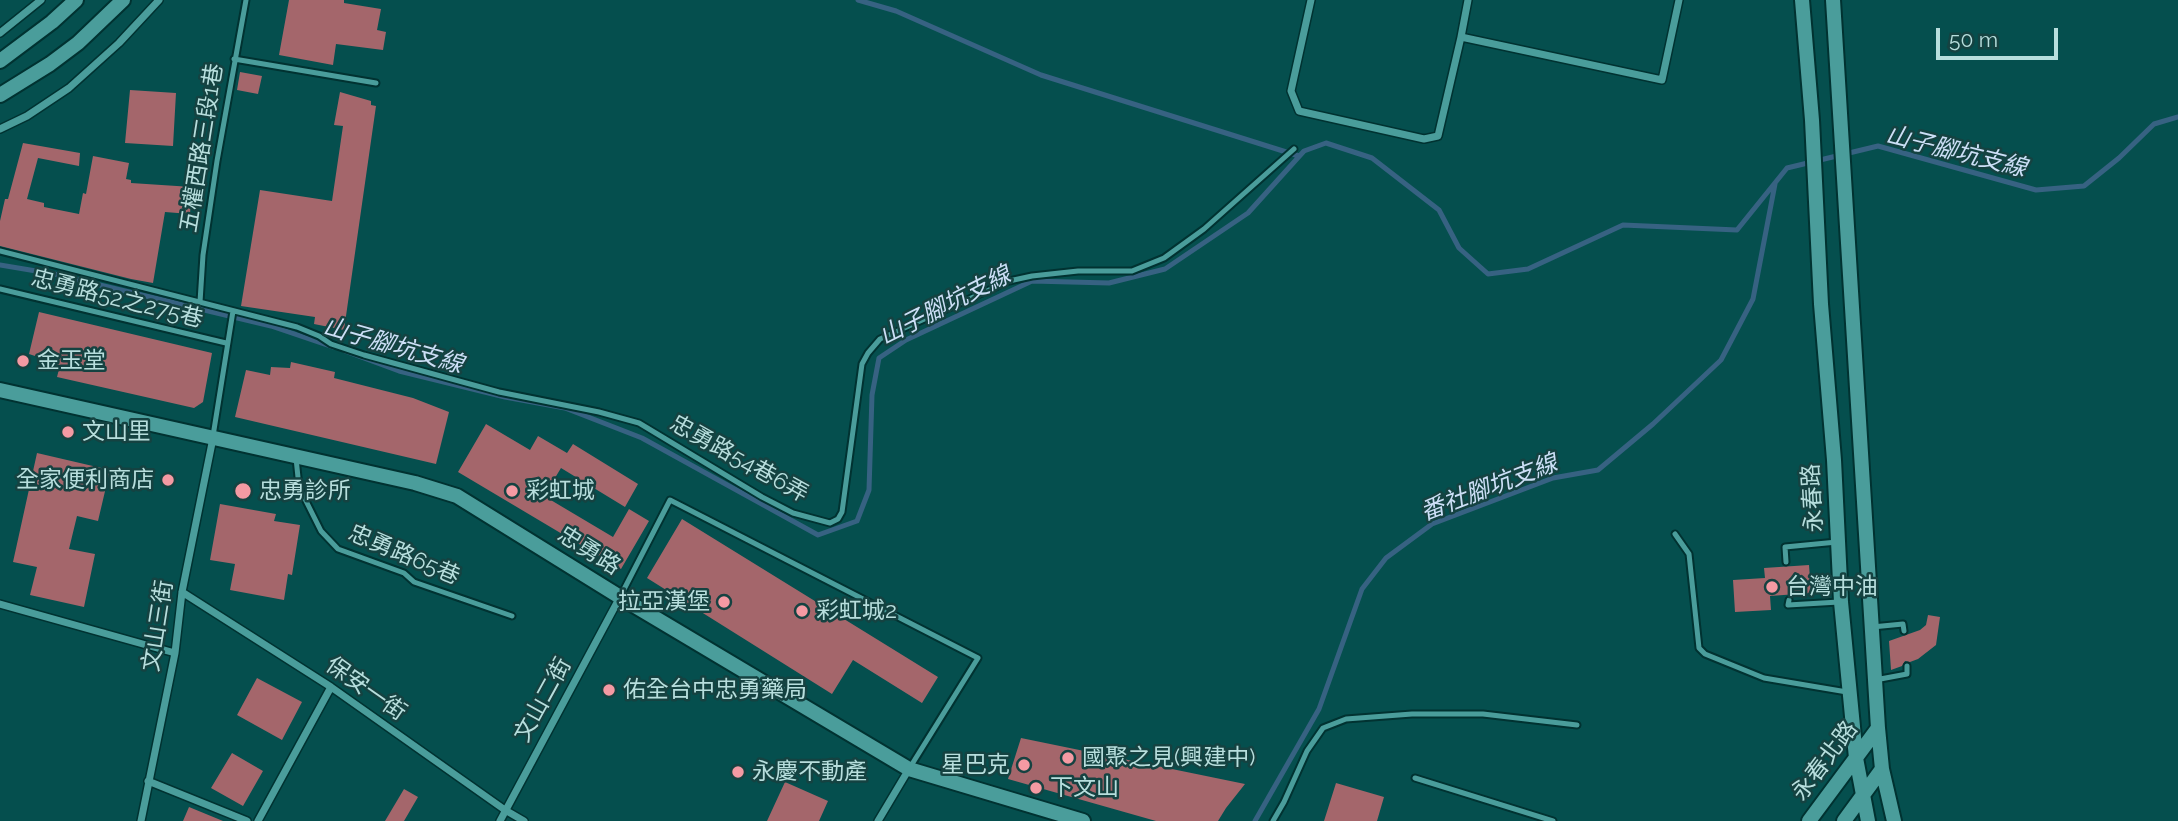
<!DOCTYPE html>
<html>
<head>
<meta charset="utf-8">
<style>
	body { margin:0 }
	#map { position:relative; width:2178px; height:821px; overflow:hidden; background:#054f4e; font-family:Raleway,sans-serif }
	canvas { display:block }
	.scale { position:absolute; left:1936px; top:28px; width:122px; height:32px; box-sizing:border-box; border:4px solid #b7dedd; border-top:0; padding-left:9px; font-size:21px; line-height:24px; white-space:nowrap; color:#b7dedd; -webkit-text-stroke:5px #154241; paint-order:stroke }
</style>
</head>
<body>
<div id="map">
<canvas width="2178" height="821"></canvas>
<div class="scale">50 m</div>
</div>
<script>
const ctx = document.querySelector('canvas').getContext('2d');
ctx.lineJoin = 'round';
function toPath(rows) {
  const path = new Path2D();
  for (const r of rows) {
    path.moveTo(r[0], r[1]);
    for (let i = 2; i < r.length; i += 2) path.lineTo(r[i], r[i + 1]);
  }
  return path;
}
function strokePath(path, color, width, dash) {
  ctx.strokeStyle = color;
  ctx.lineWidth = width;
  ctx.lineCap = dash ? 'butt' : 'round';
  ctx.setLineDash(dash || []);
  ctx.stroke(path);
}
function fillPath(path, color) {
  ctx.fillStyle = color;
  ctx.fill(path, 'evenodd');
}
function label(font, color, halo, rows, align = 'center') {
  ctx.font = font + ' Raleway,"Noto Sans TC",sans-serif';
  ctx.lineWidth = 5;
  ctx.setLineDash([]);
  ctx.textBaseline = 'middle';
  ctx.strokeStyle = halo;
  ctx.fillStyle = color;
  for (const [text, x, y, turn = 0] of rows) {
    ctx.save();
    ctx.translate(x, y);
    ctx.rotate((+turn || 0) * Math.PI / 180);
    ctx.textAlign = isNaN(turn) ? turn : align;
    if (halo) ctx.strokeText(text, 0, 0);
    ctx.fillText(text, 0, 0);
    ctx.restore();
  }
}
strokePath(toPath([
	[858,0,896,11,1041,75,1299,156],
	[0,265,54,274,271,326,333,347],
	[345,351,399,371,505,397,565,408,642,438,818,535,857,521,869,490,872,395,879,358,906,340,1032,281,1109,283,1165,269,1248,213,1304,151,1326,143,1372,158,1439,210,1459,248,1488,274,1528,269,1623,225,1737,230,1787,168,1878,146,2036,190,2084,186,2119,158,2154,124,2178,117],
	[1255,821,1319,709,1362,589,1386,558,1432,524,1553,478,1598,470,1653,424,1721,360,1753,299,1775,184]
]), '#376282', 5);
fillPath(toPath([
	[289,0,344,0,344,3,381,9,377,30,386,32,383,50,336,44,333,65,279,55],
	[240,72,262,76,258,94,237,90],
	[130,90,176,93,173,146,125,143],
	[340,92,371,101,371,105,376,106,344,330,314,324,315,317,241,306,260,190,332,201,343,126,334,125],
	[23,143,80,153,79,166,38,158,27,199,44,203,44,207,79,214,83,193,86,194,93,156,129,163,126,179,131,180,131,183,192,187,190,214,165,212,153,283,131,279,0,246,0,221,5,199,8,199],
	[39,312,212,353,203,402,194,408,57,377,60,365,38,359,38,357,29,354],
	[291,362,335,372,334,378,413,398,449,412,436,464,235,417,246,370,270,375,271,367,290,368],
	[486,424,530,450,538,436,567,453,573,444,638,484,625,507,561,468,544,496,613,537,629,509,649,521,621,569,458,472],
	[37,453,110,470,98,521,77,516,69,549,95,554,84,607,30,595,37,567,13,562],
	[220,504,276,514,274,521,300,525,292,575,288,574,284,600,230,590,235,564,210,560],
	[682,519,938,677,922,703,853,660,832,694,647,578],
	[1809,565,1811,593,1770,596,1771,610,1735,612,1733,580,1765,578,1764,568],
	[1928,615,1940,617,1936,645,1918,659,1910,662,1905,661,1902,666,1891,670,1889,641,1920,630,1926,625],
	[257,678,302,702,282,740,237,715],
	[1021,738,1245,784,1226,808,1218,821,1156,821,1008,779],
	[232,753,263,771,243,806,211,788],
	[785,782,828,801,819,821,767,821],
	[1336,783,1384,797,1377,821,1324,821],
	[404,789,418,797,404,821,385,821],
	[189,807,223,821,183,821]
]), '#a4666b');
const lane = toPath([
	[234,59,376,83],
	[0,251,297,327,319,336,331,344,364,355,499,392,599,412,639,423,762,497,793,513,830,523,838,519,842,512,862,364,868,353,880,339,1009,281,1032,276,1078,271,1132,271,1164,258,1204,229,1294,149],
	[0,289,226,343],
	[200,302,203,255,217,161,246,0],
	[213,436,233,311],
	[296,458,299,487,321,531,338,549,404,573,414,582,512,616],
	[1675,534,1689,554,1699,648,1705,654,1764,678,1847,692],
	[1786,562,1785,547,1837,542],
	[620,597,670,500,978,658,909,769],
	[1789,600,1788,605,1839,602],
	[1872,627,1903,624,1904,631],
	[1875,680,1907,674,1907,666],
	[1415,778,1553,821],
	[1273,821,1284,802,1307,751,1323,728,1346,719,1412,714,1483,714,1577,725]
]);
const street = toPath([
	[1311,0,1291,91,1299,111,1424,139,1438,136,1461,37,1662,80,1679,0],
	[0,33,41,0],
	[1461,37,1468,0],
	[0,129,27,116,69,88,119,43,159,0],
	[182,592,331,687,505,810,524,821],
	[0,604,175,653],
	[148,781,247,821],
	[141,821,175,653,182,592,213,438],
	[258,821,331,687],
	[500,821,620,597],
	[878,821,909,769]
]);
const secondary = toPath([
	[1802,0,1812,120,1821,304,1834,460,1841,602,1856,758,1868,821],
	[1833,0,1878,728,1882,769,1894,821],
	[0,61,52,22,76,0],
	[0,95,50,64,78,43,123,0],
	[0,390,415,483,457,496,620,597,909,769,1083,821],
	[1809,821,1878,728],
	[1844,821,1882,769]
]);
strokePath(lane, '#013231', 9);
strokePath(street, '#013231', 10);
strokePath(secondary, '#013231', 18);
strokePath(lane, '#4a9d9b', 5);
strokePath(street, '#4a9d9b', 7);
strokePath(secondary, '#4a9d9b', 14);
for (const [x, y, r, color] of [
	[23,361,7,"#f49aa3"],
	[68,432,7,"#f49aa3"],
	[168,480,7,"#f49aa3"],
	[243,491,9,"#f49aa3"],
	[512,491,7,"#f49aa3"],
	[1772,587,7,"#f49aa3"],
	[724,602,7,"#f49aa3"],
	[802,611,7,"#f49aa3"],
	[609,690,7,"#f49aa3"],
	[1068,758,7,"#f49aa3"],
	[1024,765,7,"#f49aa3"],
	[738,772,7,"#f49aa3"],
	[1036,788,7,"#f49aa3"]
]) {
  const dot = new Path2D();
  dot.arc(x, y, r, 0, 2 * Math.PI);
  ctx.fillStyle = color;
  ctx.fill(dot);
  strokePath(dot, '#154241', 2.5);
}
label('23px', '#b7dedd', '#154241', [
	["五權西路三段1巷",202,148,-81],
	["忠勇路52之275巷",117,299,14],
	["忠勇路54巷6弄",739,459,29],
	["永春路",1813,498,-93],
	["忠勇路",589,551,32],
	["忠勇路65巷",404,555,23],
	["文山三街",158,626,-81],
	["保安一街",366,689,35],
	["文山二街",543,700,-61],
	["永春北路",1825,761,-53]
]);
label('23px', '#b7dedd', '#154241', [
	["金玉堂",37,361],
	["文山里",82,432],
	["全家便利商店",154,480,"right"],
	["忠勇診所",259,491],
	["彩虹城",526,491],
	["台灣中油",1786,587],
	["拉亞漢堡",710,602,"right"],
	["彩虹城2",816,611],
	["佑全台中忠勇藥局",623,690],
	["國聚之見(興建中)",1082,758],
	["星巴克",1010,765,"right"],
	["永慶不動產",752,772],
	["下文山",1050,788]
], 'left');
label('italic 24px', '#ccdff6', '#154241', [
	["山子腳坑支線",1956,152,14],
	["山子腳坑支線",945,306,-27],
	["山子腳坑支線",393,346,16],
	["番社腳坑支線",1489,488,-21]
]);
</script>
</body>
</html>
